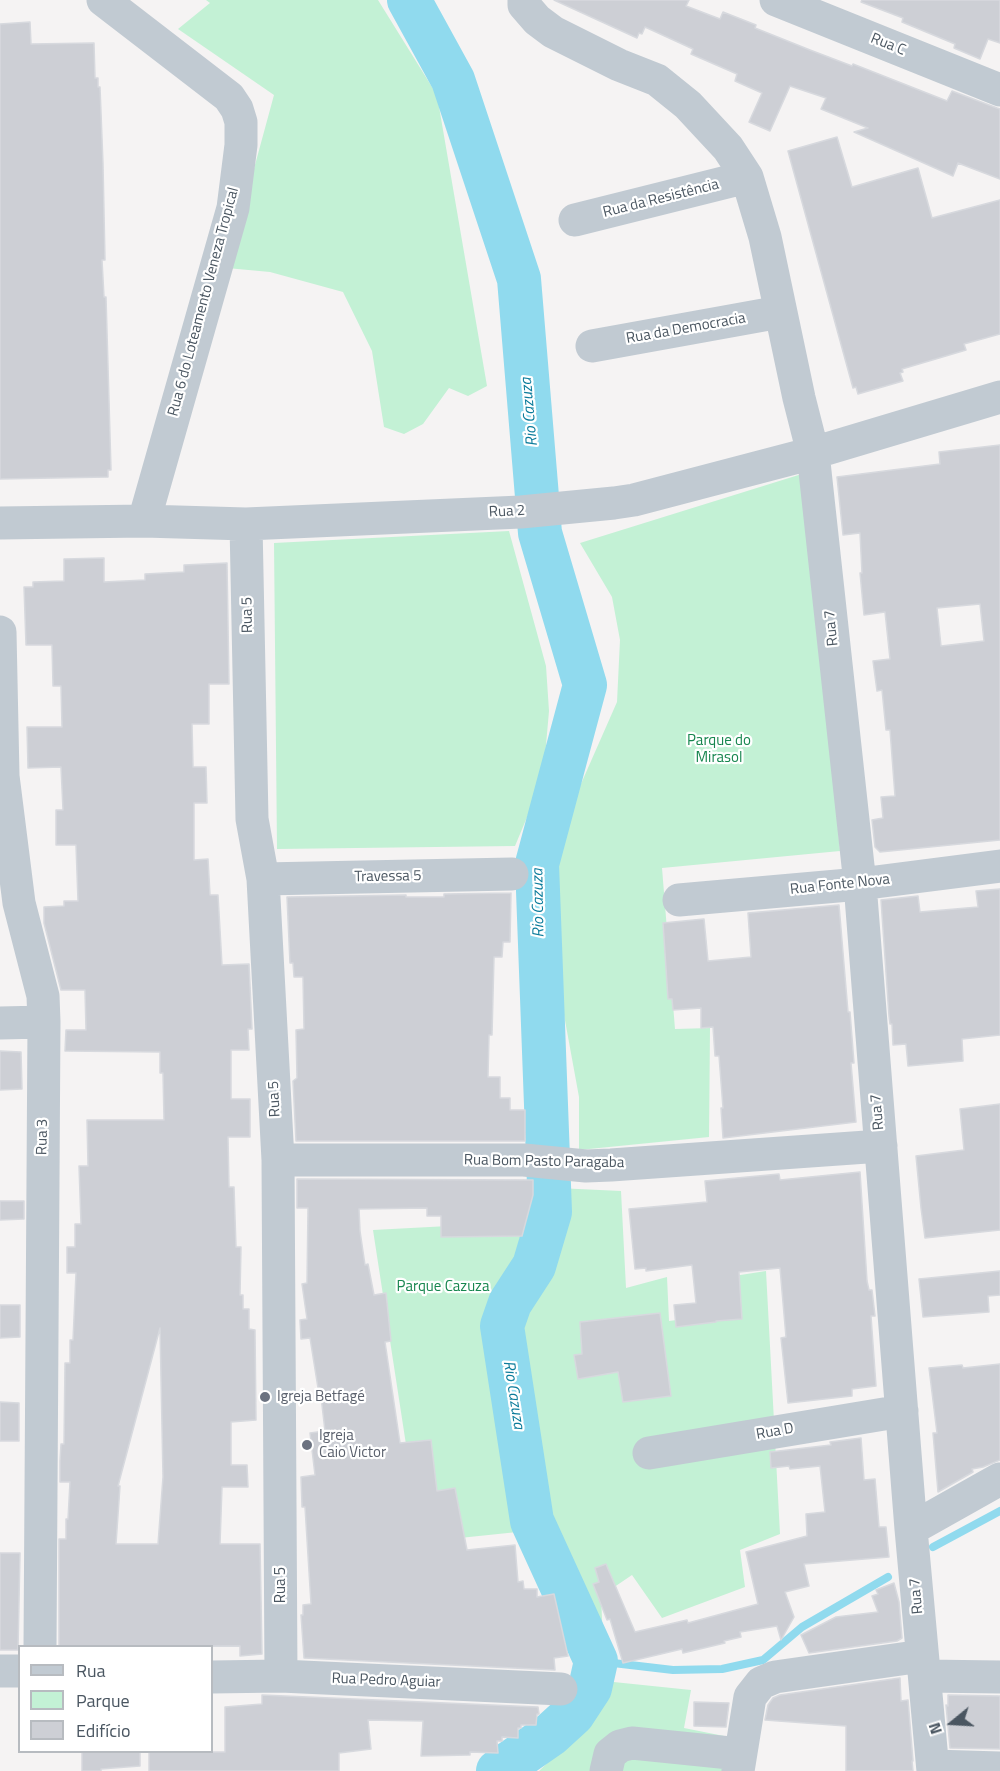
<!DOCTYPE html>
<html>
<head>
<meta charset="utf-8">
<style>
	body { margin:0 }
	#map { position:relative; width:1000px; height:1771px; overflow:hidden; background:#f5f3f3; font-family:"Titillium Web",sans-serif }
	canvas { display:block }
	.legend { position:absolute; left:18px; top:1645px; width:195px; height:108px; box-sizing:border-box; background:#fff; border:2px solid #b7bbc0; margin:0; padding:8px 10px; list-style:none; font-size:18px; color:#4a5661 }
	.legend li { display:flex; align-items:center; gap:12px; height:30px }
	.legend b { width:30px; border:2px solid #b7bbc0 }
	.north { position:absolute; left:922px; top:1693px; width:60px; height:60px; -webkit-text-stroke:4px #fff; paint-order:stroke; rotate:252deg; font-size:16px; font-weight:700; line-height:24px; text-align:center; color:#4a5661 }
	.north::after { content:''; display:block; margin:auto; width:21px; height:27px; background:#4a5661; clip-path:polygon(50% 0,100% 100%,50% 72%,0 100%) }
</style>
</head>
<body>
<div id="map">
<canvas width="1000" height="1771"></canvas>
<ul class="legend">
<li><b style="height:8px;background:#c1cad2"></b>Rua</li>
<li><b style="height:16px;background:#c3f1d5"></b>Parque</li>
<li><b style="height:16px;background:#cdcfd5"></b>Edifício</li>
</ul>
<div class="north">N</div>
</div>
<script>
const ctx = document.querySelector('canvas').getContext('2d');
ctx.lineJoin = 'round';
function fillPath(path, color) {
  ctx.fillStyle = color;
  ctx.fill(path, 'evenodd');
}
function toPath(rows) {
  const path = new Path2D();
  for (const r of rows) {
    path.moveTo(r[0], r[1]);
    for (let i = 2; i < r.length; i += 2) path.lineTo(r[i], r[i + 1]);
  }
  return path;
}
function strokePath(path, color, width, dash) {
  ctx.strokeStyle = color;
  ctx.lineWidth = width;
  ctx.lineCap = dash ? 'butt' : 'round';
  ctx.setLineDash(dash || []);
  ctx.stroke(path);
}
function label(font, color, halo, rows, align = 'center') {
  ctx.font = font + ' "Titillium Web",sans-serif';
  ctx.lineWidth = 4.5;
  ctx.setLineDash([]);
  ctx.textBaseline = 'middle';
  ctx.strokeStyle = halo;
  ctx.fillStyle = color;
  for (const [text, x, y, turn = 0] of rows) {
    ctx.save();
    ctx.translate(x, y);
    ctx.rotate((+turn || 0) * Math.PI / 180);
    ctx.textAlign = isNaN(turn) ? turn : align;
    if (halo) ctx.strokeText(text, 0, 0);
    ctx.fillText(text, 0, 0);
    ctx.restore();
  }
}
fillPath(toPath([
	[206,0,378,0,437,95,487,386,468,396,449,388,423,424,404,434,384,427,372,351,343,292,270,272,227,268,274,95,178,29,210,3],
	[805,473,840,851,662,868,675,1029,710,1028,709,1137,579,1150,579,1097,560,993,557,864,573,802,617,702,620,640,612,597,580,543],
	[509,531,546,666,549,711,543,779,515,846,277,849,274,543],
	[557,1188,621,1191,626,1288,667,1277,669,1321,737,1312,734,1276,766,1271,780,1534,740,1550,745,1587,662,1618,632,1575,601,1596,603,1641,540,1493,515,1349,531,1245],
	[524,1222,497,1326,527,1531,421,1542,373,1230],
	[604,1681,691,1690,684,1728,729,1737,724,1771,539,1771,564,1747]
]), '#c3f1d5');
strokePath(toPath([
	[933,1547,1000,1511],
	[596,1661,673,1670,722,1669,763,1660,802,1627,888,1577]
]), '#90daee', 8);
strokePath(toPath([
	[409,0,453,80,519,279,540,533,585,685,537,864,550,1212,534,1266,510,1303,502,1326,532,1521,596,1661,590,1688,573,1714,550,1735,498,1771]
]), '#90daee', 44);
const building = toPath([
	[554,0,689,0,686,6,720,19,723,12,756,25,755,28,810,50,852,66,853,64,947,101,952,91,997,108,1000,109,1000,179,958,163,953,176,854,132,868,128,821,109,826,98,790,86,770,131,749,122,762,93,735,81,737,74,691,54,693,49,645,27,642,34,639,33,637,38,554,0],
	[862,0,1000,0,1000,43,988,39,980,59,954,48,955,44,902,22,903,18,861,2,862,0],
	[30,22,31,44,94,43,95,78,98,78,98,87,100,87,103,164,105,260,102,260,104,297,106,297,111,470,108,470,108,477,0,479,0,24,30,22],
	[837,137,852,187,918,168,932,218,1000,200,1000,334,964,344,966,350,902,369,903,372,900,373,903,381,858,394,856,387,853,388,788,151,837,137],
	[1000,445,1000,840,880,852,875,847,872,820,883,818,881,797,895,796,890,730,886,730,882,690,877,691,873,661,890,659,885,612,864,615,860,573,862,573,860,533,843,535,837,477,940,464,939,452,1000,445],
	[980,604,984,641,941,646,937,608,980,604],
	[104,558,104,582,145,580,145,574,184,572,184,565,227,563,229,684,209,684,209,724,192,724,193,767,206,767,207,803,194,803,194,860,208,859,210,895,218,895,222,965,249,964,252,1029,248,1029,249,1050,231,1050,231,1099,250,1099,250,1137,228,1137,229,1187,234,1187,236,1247,241,1247,240,1295,243,1295,243,1309,249,1309,249,1329,255,1330,256,1420,231,1422,231,1465,247,1465,248,1487,222,1487,220,1544,260,1544,262,1654,240,1656,240,1646,59,1647,59,1539,66,1539,66,1519,68,1519,70,1482,60,1482,60,1461,61,1444,64,1444,65,1363,70,1363,70,1340,73,1340,76,1273,67,1273,67,1247,75,1247,75,1224,81,1224,79,1166,88,1166,87,1120,164,1120,163,1073,160,1073,160,1052,65,1051,66,1030,86,1030,85,990,61,990,44,923,44,907,64,906,64,901,78,901,76,845,56,845,56,810,63,810,61,767,28,768,27,727,62,727,61,686,53,686,52,645,26,645,24,587,33,587,33,582,64,581,64,559,104,558],
	[160,1328,163,1477,158,1544,116,1544,120,1486,118,1486,160,1328],
	[1000,889,1000,1035,962,1039,963,1061,908,1066,906,1044,893,1045,892,1024,890,1024,889,1016,881,900,918,896,920,912,978,907,976,891,1000,889],
	[511,893,510,942,503,942,502,957,494,957,492,1035,489,1035,488,1077,500,1077,500,1098,510,1098,510,1110,525,1110,525,1141,296,1141,293,1081,297,1078,296,1030,304,1029,303,977,294,977,293,963,290,963,287,897,406,895,406,897,444,897,444,894,511,893],
	[839,905,848,1012,850,1012,854,1063,851,1063,856,1122,723,1138,721,1108,723,1108,719,1056,715,1056,713,1027,701,1028,701,1008,673,1010,672,999,668,999,663,923,704,919,708,961,751,957,748,913,839,905],
	[0,1051,21,1052,22,1089,0,1090,0,1051],
	[1000,1104,1000,1230,925,1238,921,1208,916,1156,964,1150,960,1109,1000,1104],
	[860,1172,867,1281,869,1290,872,1290,875,1316,871,1316,876,1386,852,1389,852,1396,788,1403,781,1338,786,1337,780,1268,739,1272,742,1319,716,1321,716,1322,676,1327,674,1305,696,1303,692,1265,646,1271,646,1268,635,1269,629,1209,707,1202,705,1181,779,1174,780,1180,860,1172],
	[297,1179,533,1180,533,1195,522,1236,441,1237,441,1216,427,1216,427,1208,359,1209,360,1231,365,1265,368,1264,374,1295,386,1293,391,1341,385,1342,400,1443,431,1440,437,1491,455,1488,467,1550,515,1545,518,1582,523,1581,524,1589,537,1589,537,1597,554,1594,568,1656,554,1658,555,1670,304,1658,301,1615,303,1615,303,1605,311,1604,305,1507,302,1507,301,1477,315,1475,310,1433,325,1431,320,1388,318,1388,310,1338,301,1339,300,1320,307,1319,302,1284,307,1283,308,1208,297,1208,297,1179],
	[0,1201,24,1201,24,1219,0,1220,0,1201],
	[1000,1271,1000,1295,988,1296,989,1312,923,1317,919,1279,1000,1271],
	[0,1305,20,1305,20,1337,0,1338,0,1305],
	[660,1313,671,1396,623,1402,618,1372,578,1379,574,1355,582,1354,580,1322,660,1313],
	[1000,1364,1000,1460,983,1467,972,1469,973,1472,938,1492,933,1433,937,1433,929,1368,962,1365,963,1368,1000,1364],
	[0,1402,19,1403,19,1441,0,1441,0,1402],
	[861,1438,864,1480,875,1479,879,1527,886,1527,889,1557,804,1564,809,1586,785,1592,794,1617,781,1640,777,1626,740,1632,741,1637,724,1641,725,1643,683,1653,682,1649,623,1663,610,1619,607,1620,593,1584,599,1582,595,1568,606,1564,635,1632,687,1620,688,1623,758,1604,746,1552,807,1536,806,1514,825,1512,820,1466,790,1469,789,1466,771,1468,770,1452,831,1445,830,1442,861,1438],
	[0,1553,20,1553,18,1650,0,1650,0,1553],
	[894,1583,899,1602,902,1638,897,1641,809,1653,801,1635,836,1617,878,1612,872,1596,878,1594,876,1590,894,1583],
	[900,1678,901,1701,908,1700,913,1761,912,1761,913,1771,846,1771,846,1726,765,1720,768,1705,773,1698,780,1695,900,1678],
	[262,1695,538,1707,539,1714,537,1714,536,1725,521,1725,521,1728,518,1728,518,1738,502,1737,502,1741,497,1741,498,1753,470,1752,470,1755,421,1756,423,1721,368,1720,371,1749,339,1753,339,1771,149,1771,149,1752,225,1752,225,1707,262,1704,262,1695],
	[948,1695,1000,1696,1000,1749,950,1748,946,1705,948,1706,948,1695],
	[694,1702,729,1703,726,1727,694,1726,694,1702],
	[82,1752,140,1752,140,1766,101,1769,101,1771,82,1771,82,1752]
]);
fillPath(building, '#cdcfd5');
strokePath(building, '#d7d9de', 1.5);
strokePath(toPath([
	[103,0,229,97,237,109,241,122,241,145,233,208,144,521],
	[524,0,524,5,537,20,553,32,619,65,657,80,688,105,728,148,747,177,765,237,799,398,813,453,860,884,911,1529,933,1771],
	[776,0,1000,90],
	[575,220,747,177],
	[592,346,780,312],
	[0,523,144,521,246,524,521,512,614,503,634,500,813,453,1000,397],
	[246,524,252,819,263,879,278,1160,281,1676],
	[0,632,3,776,19,903,43,996,44,1022,40,1646],
	[263,879,512,874],
	[679,900,860,884,1000,866],
	[0,1023,44,1022],
	[278,1160,524,1160,586,1166,611,1165,881,1146],
	[649,1453,902,1411],
	[911,1529,1000,1479],
	[0,1671,20,1671],
	[925,1676,1000,1677],
	[212,1677,281,1676,561,1689],
	[933,1766,1000,1768],
	[606,1771,610,1754,620,1746,632,1743,740,1754],
	[738,1771,750,1697,761,1683,775,1677,922,1656]
]), '#c1cad2', 33);
for (const [x, y, r, color] of [
	[265,1397,6,"#6b7280"],
	[307,1445,6,"#6b7280"]
]) {
  const dot = new Path2D();
  dot.arc(x, y, r, 0, 2 * Math.PI);
  ctx.fillStyle = color;
  ctx.fill(dot);
  strokePath(dot, '#fff', 2);
}
label('15px', '#4a5661', '#fff', [
	["Rua C",888,45,22],
	["Rua da Resistência",661,199,-14],
	["Rua 6 do Loteamento Veneza Tropical",204,302,-75],
	["Rua da Democracia",686,329,-10],
	["Rua 2",507,512,-3],
	["Rua 5",248,615,-91],
	["Rua 7",832,628,-96],
	["Travessa 5",388,877,-1],
	["Rua Fonte Nova",840,885,-6],
	["Rua 5",275,1099,-93],
	["Rua 7",878,1112,-95],
	["Rua 3",43,1137,-89],
	["Rua Bom Pasto Paragaba",544,1162,1],
	["Rua D",775,1432,-10],
	["Rua 5",281,1585,-90],
	["Rua 7",917,1596,-95],
	["Rua Pedro Aguiar",386,1681,2]
]);
label('15px', '#17864f', '#fff', [
	["Parque do",719,741],
	["Mirasol",719,758],
	["Parque Cazuza",443,1287]
]);
label('15px', '#5b616d', '#fff', [
	["Igreja Betfagé",277,1397],
	["Igreja",319,1436],
	["Caio Victor",319,1453]
], 'left');
label('italic 16px', '#0c7c9b', '#fff', [
	["Rio Cazuza",530,412,-95],
	["Rio Cazuza",539,903,-91],
	["Rio Cazuza",513,1395,81]
]);
</script>
</body>
</html>
